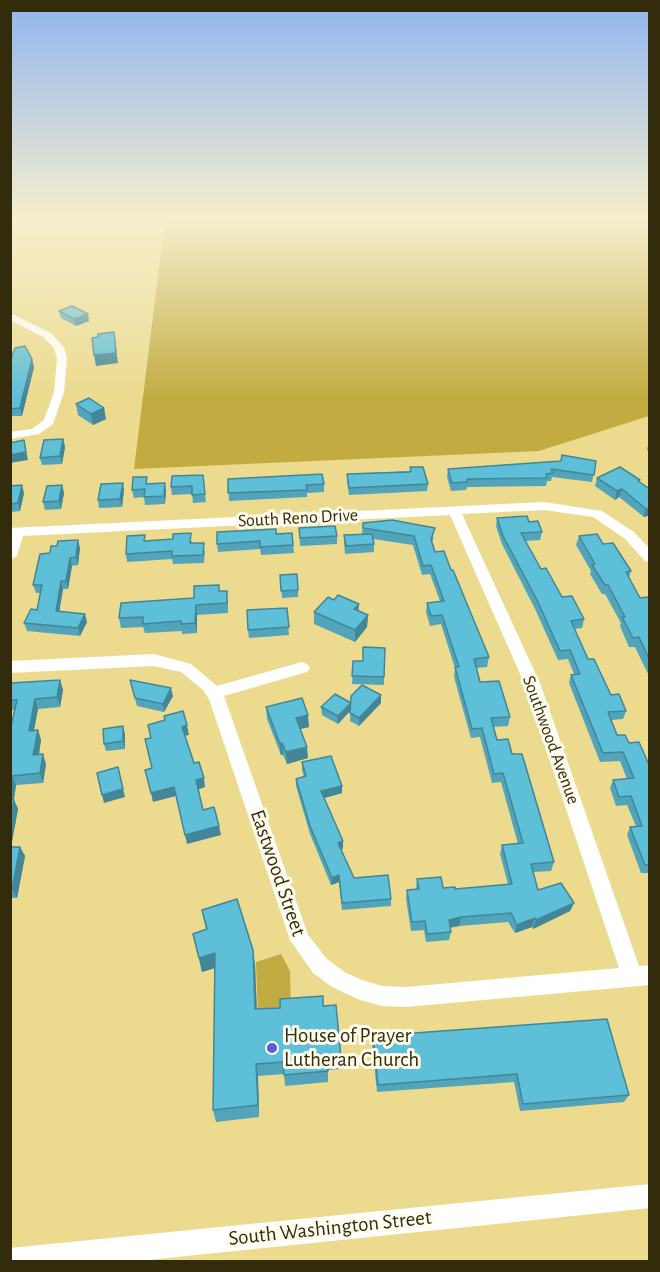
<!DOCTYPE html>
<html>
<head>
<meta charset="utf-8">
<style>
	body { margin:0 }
	#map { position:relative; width:660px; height:1272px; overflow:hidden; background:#ecdb8f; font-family:"Alegreya Sans",sans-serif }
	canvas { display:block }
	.frame { position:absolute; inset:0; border:12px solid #332c0c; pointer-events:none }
</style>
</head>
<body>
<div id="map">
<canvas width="660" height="1272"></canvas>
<div class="frame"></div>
</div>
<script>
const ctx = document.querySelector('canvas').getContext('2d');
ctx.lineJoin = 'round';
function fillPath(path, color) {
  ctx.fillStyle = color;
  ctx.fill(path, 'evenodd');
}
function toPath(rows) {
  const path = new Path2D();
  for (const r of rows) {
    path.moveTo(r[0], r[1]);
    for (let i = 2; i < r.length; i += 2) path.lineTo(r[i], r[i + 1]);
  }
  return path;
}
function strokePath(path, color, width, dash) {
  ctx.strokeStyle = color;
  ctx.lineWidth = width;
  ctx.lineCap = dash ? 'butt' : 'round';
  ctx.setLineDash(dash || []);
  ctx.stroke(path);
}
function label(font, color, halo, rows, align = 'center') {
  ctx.font = font + ' "Alegreya Sans",sans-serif';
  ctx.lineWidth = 6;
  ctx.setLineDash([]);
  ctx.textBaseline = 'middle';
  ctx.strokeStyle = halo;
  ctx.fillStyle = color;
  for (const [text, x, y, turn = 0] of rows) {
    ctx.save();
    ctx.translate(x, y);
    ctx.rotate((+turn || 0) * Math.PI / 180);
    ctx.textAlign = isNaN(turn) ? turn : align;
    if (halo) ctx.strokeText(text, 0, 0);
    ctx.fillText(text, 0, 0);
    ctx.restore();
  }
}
fillPath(toPath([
	[165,220,649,220,649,416,539,451,134,469],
	[281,954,290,971,291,1010,258,1021,256,962]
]), '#c2ac42');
fillPath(toPath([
	[10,313,51,333,64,347,67,359,64,392,53,424,39,434,10,439,10,432,32,429,44,420,54,392,57,359,54,348,43,337,10,320,10,313],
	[544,502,602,511,634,532,650,549,650,562,645,561,624,538,593,517,544,510,462,514,540,683,639,966,650,965,650,985,406,1007,382,1006,360,1000,332,987,313,973,290,940,209,699,203,690,181,672,154,666,10,673,10,661,154,654,191,664,217,686,302,662,307,664,310,668,307,672,224,696,308,935,327,959,346,973,362,980,382,986,406,987,619,968,524,683,450,515,23,536,17,556,10,560,10,528,544,502],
	[650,1184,650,1208,129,1262,10,1262,10,1248,650,1184]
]), '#fff');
fillPath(toPath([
	[59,311,89,321,76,326,61,318],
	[10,362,34,367,22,416,10,416],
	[76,404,106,419,93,425,78,415],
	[650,436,650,450,647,450],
	[63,439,65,447,62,464,42,465,40,458],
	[596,461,592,482,552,477,551,481,547,481,546,486,467,487,466,490,451,491,447,477,448,469],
	[410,467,428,484,427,491,349,495,347,481,347,474,410,471],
	[203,475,206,502,193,503,192,494,172,495,171,487],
	[597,478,640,482,650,489,650,515,644,517,619,497,615,500,595,486],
	[228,479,324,484,324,492,307,493,307,497,229,501],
	[148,484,166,491,165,504,145,505,144,497,134,498,132,490],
	[62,485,64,493,61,509,45,510,43,502],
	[10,486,24,493,20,511,10,512],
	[124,490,122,507,99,508,98,500],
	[497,518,529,522,542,532,540,540,525,541,541,569,562,597,584,619,582,628,574,629,588,659,611,695,626,711,623,719,611,720,617,735,629,743,650,767,650,873,641,873,627,835,630,827,636,826,627,805,616,806,610,788,613,780,627,779,620,761,600,762,569,683,571,675,574,674,568,659,558,660,535,609,502,544,496,526],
	[363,523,434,537,432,542,435,552,451,570,489,657,487,667,476,668,480,682,510,717,508,726,493,727,497,740,512,754,554,862,551,871,533,872,538,890,574,903,570,911,533,929,532,927,515,933,508,922,459,926,450,928,451,932,449,940,426,942,424,930,411,931,406,899,407,890,416,889,417,879,443,888,455,889,508,884,500,854,502,845,518,844,501,782,492,783,480,737,471,738,454,677,455,668,441,624,430,626,426,612,427,603,440,601,430,574,422,575,413,545,373,539,374,544,374,552,345,554,344,543,344,535,362,534],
	[299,528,337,536,337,544,300,546],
	[292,533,294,553,261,555,260,549,218,552,217,544,276,534],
	[579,536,603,544,631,571,629,578,640,598,650,599,650,678,635,647,629,647,620,626,621,623,605,594,602,594,590,574,591,571,576,545],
	[146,541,192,541,192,543,205,551,204,563,173,564,172,559,127,562,126,554],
	[80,548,78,565,72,566,68,589,63,589,59,612,87,622,80,636,27,631,24,623,37,610,40,593,36,593,33,585,50,553],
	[280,575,298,590,298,597,282,598],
	[219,591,228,601,228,613,197,615,197,633,182,634,182,631,145,633,143,627,121,628,119,618],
	[334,600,359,604,358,611,368,615,367,627,355,642,314,624,314,612],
	[287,608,289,635,249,638,248,630],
	[353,661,384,677,384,685,352,684],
	[60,680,63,690,60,707,38,709,34,730,38,730,41,740,39,755,46,764,43,783,16,785,14,800,18,809,11,847,20,847,25,856,17,898,10,898,10,730,15,710,11,710,10,709,10,685],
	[130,680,173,696,164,712,137,706],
	[351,696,381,703,359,726,350,721],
	[266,707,309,727,300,729,308,758,287,764,283,755,281,755,267,719],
	[321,707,350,711,338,724,322,715],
	[125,734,125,749,106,751,104,744],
	[302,762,342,786,342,793,324,798,343,841,343,849,341,849,354,878,391,899,391,906,342,910,339,882,331,885,310,834,296,786,296,779,304,777,302,770],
	[202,910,255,964,257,1009,323,1006,341,1057,340,1069,328,1070,328,1082,285,1086,284,1074,258,1076,259,1117,216,1122,213,1110,215,968,202,972,193,934,206,929],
	[373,1036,629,1095,624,1102,520,1111,514,1082,377,1092,372,1044]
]), '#51a4ba');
fillPath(toPath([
	[88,314,89,321,76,326,74,319],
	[114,332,118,363,96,366,94,355],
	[32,359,34,367,22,416,20,408],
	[104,408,106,419,93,425,91,414],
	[63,439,65,447,62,464,60,456],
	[24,440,28,460,10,463,10,455],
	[123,483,124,490,122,507,120,499],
	[165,483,166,491,165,504,164,496],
	[22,485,24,493,20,511,18,503],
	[62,485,64,493,61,509,59,501],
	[622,489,619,497,615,500,617,491],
	[650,508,650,515,644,517,646,509],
	[78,540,80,548,78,565,76,557],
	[70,558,72,566,68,589,66,581],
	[61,581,63,589,58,619,56,611],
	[359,604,358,616,354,609],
	[196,605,197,615,197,633,195,623],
	[85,614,87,622,80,636,78,628],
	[368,615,367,627,355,642,355,630],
	[60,680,63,690,60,707,57,697],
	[171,688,173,696,164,712,163,704],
	[381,695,381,703,359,726,359,718],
	[35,699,38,709,32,740,29,731],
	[351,703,350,711,338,724,338,716],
	[308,715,309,727,296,730,296,718],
	[187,725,189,735,184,736,182,727],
	[123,726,125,734,125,749,123,741],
	[38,730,41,740,37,765,33,755],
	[282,743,283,755,281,755,280,744],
	[307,747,308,758,287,764,286,752],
	[43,754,46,764,43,783,40,773],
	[118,767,125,797,104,803,102,795],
	[12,776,16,785,12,810,10,805,10,786],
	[204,778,205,787,197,790,196,780],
	[342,786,342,793,321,799,321,791],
	[174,787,176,796,153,802,151,793],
	[14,800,18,809,10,852,10,820],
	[219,826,221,835,187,844,185,835],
	[343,841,343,849,338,850,338,843],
	[20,847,25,856,17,898,12,889],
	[339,875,339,882,331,885,332,878],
	[574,903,570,911,533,929,536,920],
	[461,917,459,926,447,928,449,920],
	[535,918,532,927,515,933,517,925],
	[253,950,255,964,257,1022,255,1009],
	[215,953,218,967,202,972,199,958],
	[256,1064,258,1076,259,1117,258,1105]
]), '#428697');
const building = toPath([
	[72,306,88,314,74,319,59,311,72,306],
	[114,332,116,353,94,355,92,338,98,337,98,334,114,332],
	[25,346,32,359,20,408,10,409,10,362,15,348,25,346],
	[89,398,104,408,91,414,76,404,89,398],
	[63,439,60,456,40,458,44,440,63,439],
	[24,440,26,452,10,455,10,443,24,440],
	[562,455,596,461,594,475,551,469,553,473,546,474,547,478,467,479,467,482,452,483,448,469,561,461,562,455],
	[410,467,423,467,428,484,349,488,347,474,409,472,411,471,410,467],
	[620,467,640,480,638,481,650,489,650,508,646,509,622,489,617,491,597,478,620,467],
	[322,474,324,484,306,485,307,490,228,493,228,479,322,474],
	[203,475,205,494,192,495,192,486,171,487,172,476,203,475],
	[133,477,147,477,146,484,165,483,164,496,144,497,145,489,132,490,133,477],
	[123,483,120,499,98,500,101,484,123,483],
	[22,485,18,503,10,504,10,486,22,485],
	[62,485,59,501,43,502,47,486,62,485],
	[527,516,529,522,538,521,542,532,521,533,541,569,546,568,562,597,572,596,584,619,571,621,588,659,594,659,611,695,619,694,626,711,608,712,617,735,625,735,629,743,639,742,650,767,650,865,645,865,630,827,642,826,631,796,619,797,613,780,634,778,623,752,603,753,571,675,580,674,570,650,560,651,537,600,503,536,497,518,527,516],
	[392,520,435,528,431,539,435,552,444,551,451,570,453,570,489,657,474,659,480,682,499,681,510,717,491,718,497,740,508,739,512,754,522,754,554,862,531,864,538,890,561,883,574,903,536,920,535,918,517,925,511,913,461,917,449,920,451,932,427,934,425,921,412,922,407,890,419,889,417,879,441,877,443,888,455,887,455,889,512,884,502,845,523,843,503,773,494,774,482,728,472,729,455,667,459,667,442,615,431,616,427,603,444,601,431,565,423,566,414,536,363,528,363,523,392,520],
	[335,526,337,536,300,538,299,528,335,526],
	[276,529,276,534,292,533,293,545,260,547,260,541,217,544,217,532,276,529],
	[191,533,190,543,204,543,203,555,172,556,172,551,126,554,127,536,145,535,144,541,173,539,173,534,191,533],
	[372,534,374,544,346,546,344,535,372,534],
	[597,534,603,544,613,543,631,571,626,572,640,598,648,597,650,599,650,661,639,637,633,638,622,617,625,617,608,585,605,585,592,565,595,564,579,536,597,534],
	[78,540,76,557,70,558,66,581,61,581,56,611,85,614,78,628,24,623,31,609,37,610,42,585,33,585,40,554,50,553,51,546,57,546,58,541,78,540],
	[297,574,298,590,281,591,280,575,297,574],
	[219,585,219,591,227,591,227,603,196,605,195,623,181,624,181,621,143,624,143,617,119,618,121,603,194,598,194,586,219,585],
	[338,595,359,604,354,609,368,615,355,630,314,612,328,597,334,600,338,595],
	[287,608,289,627,248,630,247,610,287,608],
	[363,647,385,648,384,677,352,676,353,661,363,661,363,647],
	[60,680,57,697,35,699,29,731,38,730,33,755,43,754,40,773,12,776,10,786,10,730,17,700,10,700,11,683,60,680],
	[130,680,171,688,163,704,135,698,130,680],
	[362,685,381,695,359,718,350,713,351,696,362,685],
	[335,694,351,703,338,716,321,707,335,694],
	[302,698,308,715,296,718,307,747,286,752,282,743,280,744,266,707,302,698],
	[183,711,187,725,182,727,194,763,199,762,204,778,196,780,203,810,214,807,219,826,185,835,174,787,151,793,145,770,152,768,145,739,151,738,148,725,165,720,164,716,183,711],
	[123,726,123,741,104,744,103,729,123,726],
	[331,756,342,786,321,791,343,841,338,843,354,878,388,875,391,899,342,903,339,875,332,878,310,826,296,779,306,776,302,762,331,756],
	[118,767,123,789,102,795,97,773,118,767],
	[10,800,14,800,10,820,10,800],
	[10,847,20,847,12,889,10,889,10,847],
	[237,899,253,950,255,1009,280,1008,280,999,323,996,323,1006,336,1005,341,1057,327,1058,328,1071,284,1075,283,1062,256,1064,258,1105,213,1110,215,953,199,958,193,934,207,929,202,910,237,899],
	[607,1019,629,1095,523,1104,517,1074,378,1085,373,1036,607,1019]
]);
fillPath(building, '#5ebfd8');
strokePath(building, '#428697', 1.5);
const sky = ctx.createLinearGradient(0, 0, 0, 398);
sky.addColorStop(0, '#90b5f1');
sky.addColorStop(0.55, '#f6efcd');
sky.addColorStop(1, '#f6efcd00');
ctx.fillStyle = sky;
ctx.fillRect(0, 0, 660, 398);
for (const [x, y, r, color] of [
	[272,1048,6,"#5a5ed6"]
]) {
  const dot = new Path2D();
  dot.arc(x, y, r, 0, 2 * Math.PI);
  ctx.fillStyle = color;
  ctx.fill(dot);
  strokePath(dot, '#fffced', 2);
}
label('18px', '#332c0c', '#fffced', [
	["South Reno Drive",298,518,-3],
	["Southwood Avenue",551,740,70]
]);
label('21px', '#332c0c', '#fffced', [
	["Eastwood Street",278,873,71],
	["South Washington Street",330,1228,-6]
]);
label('21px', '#332c0c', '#fffced', [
	["House of Prayer",284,1036],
	["Lutheran Church",284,1060]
], 'left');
</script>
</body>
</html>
